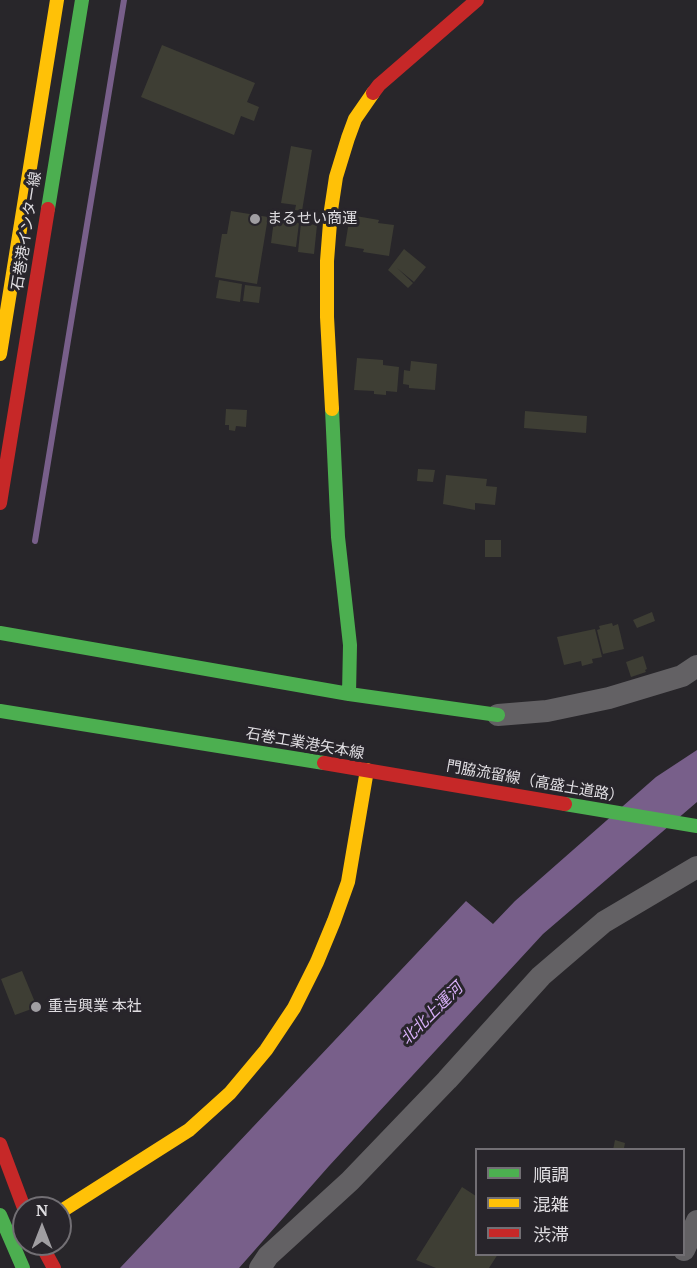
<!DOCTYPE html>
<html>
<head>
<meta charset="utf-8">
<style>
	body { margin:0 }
	#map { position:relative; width:697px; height:1268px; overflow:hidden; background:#28262a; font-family:"PT Serif","Noto Sans JP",serif }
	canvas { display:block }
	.legend { position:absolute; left:475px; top:1148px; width:210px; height:108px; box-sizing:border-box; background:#28252b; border:2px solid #726f74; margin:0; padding:8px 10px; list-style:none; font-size:18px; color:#e0dee2 }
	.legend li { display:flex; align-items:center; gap:12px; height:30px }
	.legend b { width:30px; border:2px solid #726f74 }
	.north { position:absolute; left:12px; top:1196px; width:60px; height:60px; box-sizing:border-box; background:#28252b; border:2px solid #726f74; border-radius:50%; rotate:0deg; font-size:16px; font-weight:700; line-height:24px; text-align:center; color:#e0dee2 }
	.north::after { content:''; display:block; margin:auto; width:21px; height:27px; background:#a09ea2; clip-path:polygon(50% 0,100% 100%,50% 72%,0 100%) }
</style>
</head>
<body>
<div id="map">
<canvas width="697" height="1268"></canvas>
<ul class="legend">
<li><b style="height:8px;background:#4caf50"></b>順調</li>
<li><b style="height:8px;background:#ffc107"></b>混雑</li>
<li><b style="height:8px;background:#c62828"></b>渋滞</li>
</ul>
<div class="north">N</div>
</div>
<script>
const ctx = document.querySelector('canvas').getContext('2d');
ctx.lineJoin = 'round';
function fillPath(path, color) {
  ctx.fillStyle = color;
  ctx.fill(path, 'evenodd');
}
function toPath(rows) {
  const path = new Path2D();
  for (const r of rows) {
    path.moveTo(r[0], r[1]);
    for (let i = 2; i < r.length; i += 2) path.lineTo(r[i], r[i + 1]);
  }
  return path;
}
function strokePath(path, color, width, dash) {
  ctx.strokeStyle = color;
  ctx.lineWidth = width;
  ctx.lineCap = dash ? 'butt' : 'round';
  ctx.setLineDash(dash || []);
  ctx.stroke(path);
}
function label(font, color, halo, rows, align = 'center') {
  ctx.font = font + ' "PT Serif","Noto Sans JP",serif';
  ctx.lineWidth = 6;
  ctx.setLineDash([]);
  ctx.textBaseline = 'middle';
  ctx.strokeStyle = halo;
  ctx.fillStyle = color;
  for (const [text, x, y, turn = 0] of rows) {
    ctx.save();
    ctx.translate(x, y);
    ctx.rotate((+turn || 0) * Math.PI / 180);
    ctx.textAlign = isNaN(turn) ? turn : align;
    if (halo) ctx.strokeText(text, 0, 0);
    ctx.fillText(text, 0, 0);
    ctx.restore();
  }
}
fillPath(toPath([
	[697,750,697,802,543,934,329,1166,239,1268,120,1268,466,901,493,924,515,901,656,777]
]), '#785f8a');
strokePath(toPath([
	[35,541,124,0]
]), '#785f8a', 6);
fillPath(toPath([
	[162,45,255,83,247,102,259,107,254,121,241,116,234,135,141,97],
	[291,146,312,150,302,211,295,210,296,205,281,203],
	[231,211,268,217,257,284,215,277,222,234,227,234],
	[350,215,379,220,378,223,394,225,389,256,363,252,364,249,345,246],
	[274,220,299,223,296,247,271,243],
	[301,223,317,225,314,254,298,252],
	[404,249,426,267,414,282,397,268,413,283,408,288,388,270],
	[219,280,242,284,240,302,216,298],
	[245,285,261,287,259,303,243,301],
	[357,358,383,360,383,365,399,367,397,392,386,391,386,395,374,394,374,391,354,390],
	[411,361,437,364,435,390,409,388,409,385,403,384,404,370,410,371],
	[226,409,247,410,246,427,236,426,235,431,229,430,229,425,225,425],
	[525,411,587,416,586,433,524,428],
	[418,469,435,470,433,482,417,481],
	[446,475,487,479,486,486,497,487,495,505,475,503,475,510,443,504],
	[485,540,501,540,501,557,485,557],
	[652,612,655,621,637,628,633,620],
	[612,623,613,626,618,624,624,649,603,654,597,630,600,629,599,626],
	[595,629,602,657,592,659,593,663,582,666,581,661,564,665,557,637],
	[643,656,647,669,645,670,646,672,631,677,626,662],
	[22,971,37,1007,15,1015,1,979],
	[615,1140,625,1143,624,1148,628,1150,613,1150],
	[462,1187,476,1196,476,1254,498,1254,489,1268,436,1268,416,1260]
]), '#3e3e34');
strokePath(toPath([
	[498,715,547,711,609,698,682,676,697,666],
	[684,1250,697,1221],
	[260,1268,268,1256,350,1181,447,1080,541,976,604,922,697,867]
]), '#636164', 22);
strokePath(toPath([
	[48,209,82,0],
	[332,409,338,537,350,645,349,694],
	[0,633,349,694,498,715],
	[0,711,324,763],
	[565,804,697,826],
	[0,1215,23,1268]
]), '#4caf50', 14);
strokePath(toPath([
	[0,354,57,0],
	[332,409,327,317,327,261,331,210,336,177,348,138,355,119,373,93],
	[60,1212,189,1130,230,1093,266,1050,294,1008,317,962,334,921,348,882,367,770]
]), '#ffc107', 14);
strokePath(toPath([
	[373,93,379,85,477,0],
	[0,503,48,209],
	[324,763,565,804],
	[0,1144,24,1208],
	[41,1244,54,1268]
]), '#c62828', 14);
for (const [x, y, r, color] of [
	[255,219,6,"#a09ea2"],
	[36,1007,6,"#a09ea2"]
]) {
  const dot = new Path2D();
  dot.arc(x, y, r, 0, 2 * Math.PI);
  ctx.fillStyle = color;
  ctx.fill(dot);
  strokePath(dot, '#28252b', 2);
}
label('15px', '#e0dee2', '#28252b', [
	["まるせい商運",267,219],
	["重吉興業 本社",48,1007]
], 'left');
label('15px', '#e0dee2', '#28252b', [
	["石巻港インター線",27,231,-81],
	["石巻工業港矢本線",305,744,10],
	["門脇流留線（高盛土道路）",535,782,10]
]);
label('italic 16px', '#d7aff7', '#28252b', [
	["北北上運河",432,1014,-45]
]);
</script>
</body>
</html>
